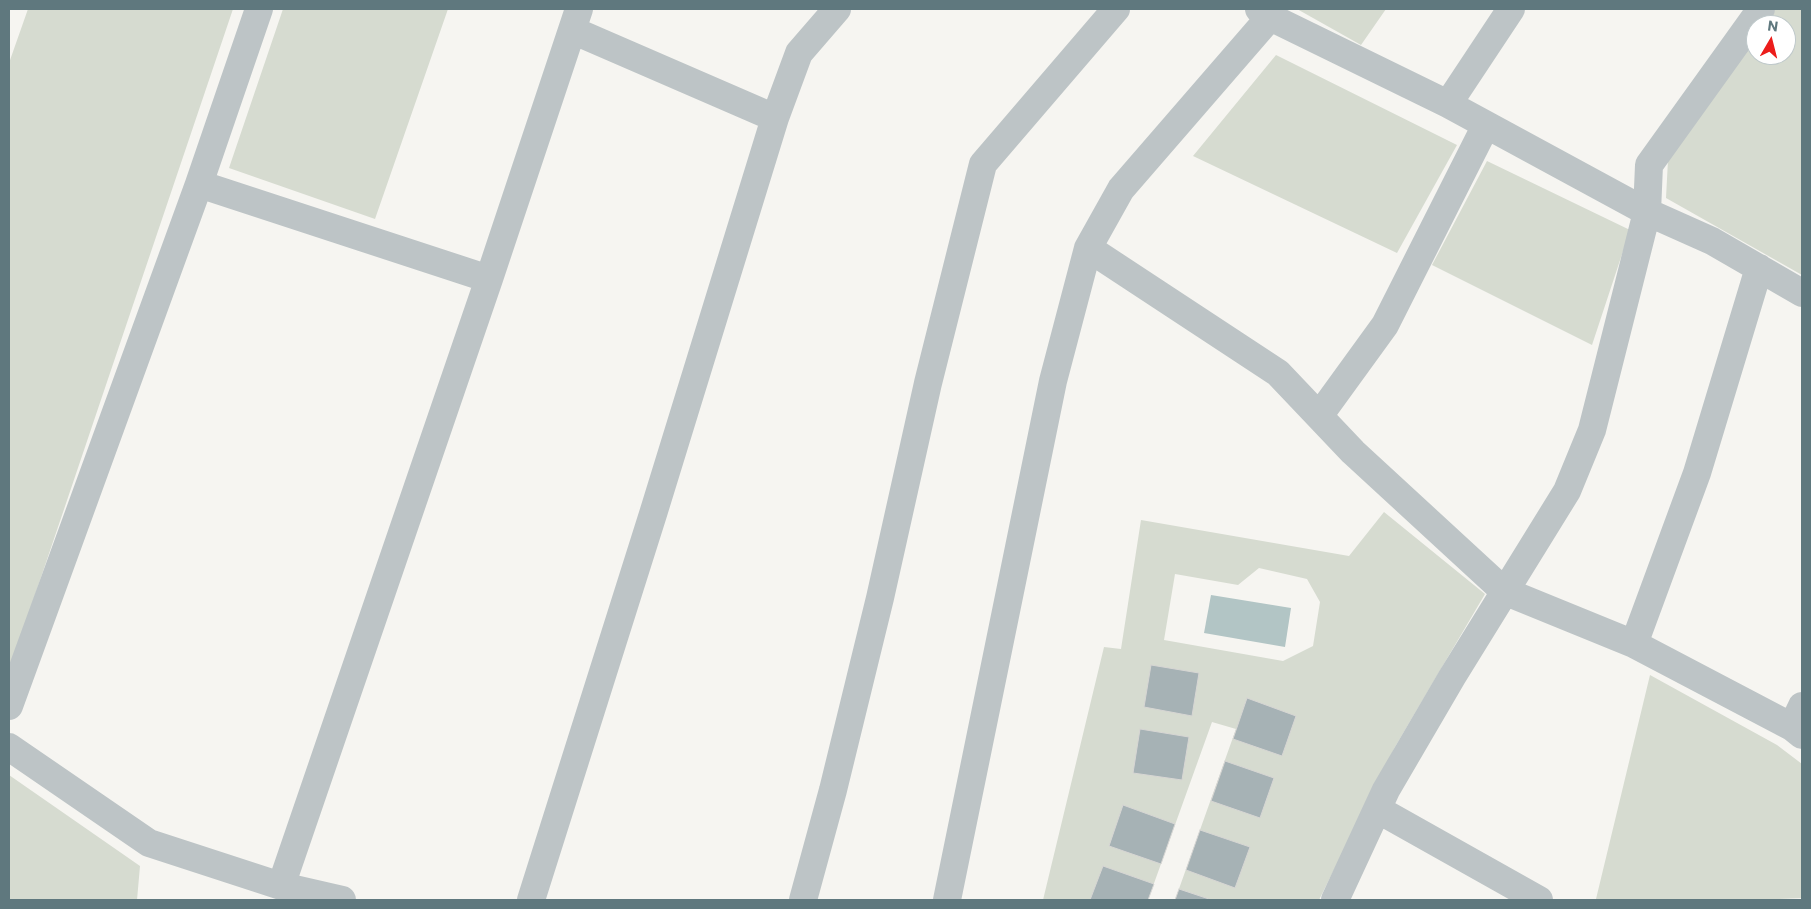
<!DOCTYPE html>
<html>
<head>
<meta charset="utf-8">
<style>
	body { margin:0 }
	#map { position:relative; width:1811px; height:909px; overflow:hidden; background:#f6f5f1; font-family:Commissioner,sans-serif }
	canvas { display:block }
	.frame { position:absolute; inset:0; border:10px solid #5f787e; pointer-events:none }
	.north { position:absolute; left:1746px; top:15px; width:50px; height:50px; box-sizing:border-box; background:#fff; border:1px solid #bfc9cb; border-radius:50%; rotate:8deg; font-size:14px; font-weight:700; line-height:20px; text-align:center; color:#5f787e }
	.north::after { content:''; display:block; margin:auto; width:18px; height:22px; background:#ec1d1b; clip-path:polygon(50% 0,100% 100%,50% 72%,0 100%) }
</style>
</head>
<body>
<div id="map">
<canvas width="1811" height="909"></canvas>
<div class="frame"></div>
<div class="north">N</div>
</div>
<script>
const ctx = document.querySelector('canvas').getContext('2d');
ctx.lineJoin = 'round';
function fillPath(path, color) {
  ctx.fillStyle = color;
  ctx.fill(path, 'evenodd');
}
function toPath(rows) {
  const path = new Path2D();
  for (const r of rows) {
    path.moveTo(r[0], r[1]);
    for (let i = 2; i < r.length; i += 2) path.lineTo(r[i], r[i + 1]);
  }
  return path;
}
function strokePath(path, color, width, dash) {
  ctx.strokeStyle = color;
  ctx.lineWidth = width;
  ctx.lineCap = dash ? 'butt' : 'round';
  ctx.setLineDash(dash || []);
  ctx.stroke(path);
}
fillPath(toPath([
	[28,9,233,9,9,672,9,63],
	[283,9,448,9,375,219,229,168],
	[1297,9,1386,9,1361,45],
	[1775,9,1802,9,1802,275,1666,198,1668,160,1756,35,1756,55,1786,55,1786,25,1763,25],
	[1276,55,1457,145,1397,253,1193,156],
	[1487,161,1630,230,1592,345,1432,265],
	[1384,512,1485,594,1395,747,1319,900,1175,900,1236,729,1212,722,1148,900,1043,900,1104,647,1121,649,1141,520,1349,556],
	[1259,568,1307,579,1320,602,1313,646,1283,661,1164,640,1175,574,1238,585],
	[1650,675,1777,745,1802,764,1802,898,1757,900,1596,899],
	[9,775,140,866,137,900,9,900]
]), '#d6dbd0');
fillPath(toPath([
	[1211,595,1291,608,1285,647,1204,633]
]), '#b2c5c5');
const building = toPath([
	[1151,665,1199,673,1192,716,1144,707,1151,665],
	[1247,698,1296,716,1282,756,1233,739,1247,698],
	[1140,729,1189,737,1182,780,1133,773,1140,729],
	[1225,761,1274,778,1260,818,1211,801,1225,761],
	[1123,805,1175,824,1161,864,1109,846,1123,805],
	[1200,830,1250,847,1235,888,1186,870,1200,830],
	[1103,866,1154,884,1148,900,1090,900,1103,866],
	[1179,889,1212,900,1175,900,1179,889]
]);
fillPath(building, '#a6b2b5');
strokePath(building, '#d7d6d4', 1);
strokePath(toPath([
	[1259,9,1270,17,1448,104,1647,212,1712,241,1802,293],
	[572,30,775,118],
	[1448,104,1511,9],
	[199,184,489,279],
	[1088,248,1278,373,1353,452,1504,591,1634,644,1792,727,1802,735],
	[1319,416,1385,325,1486,125],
	[1634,644,1697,473,1759,268],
	[9,706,199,184,259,9],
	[1792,727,1802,706],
	[9,747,149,843,281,886,342,900],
	[1377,809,1539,900],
	[281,886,489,279,579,9],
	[531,900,653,514,775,118,799,53,837,9],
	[803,900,833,790,880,598,928,383,983,164,1116,9],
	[947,900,1053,381,1088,248,1121,189,1270,17],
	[1335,900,1386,790,1452,677,1567,491,1592,430,1647,212,1649,165,1761,9]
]), '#bdc4c6', 28);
</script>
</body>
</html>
